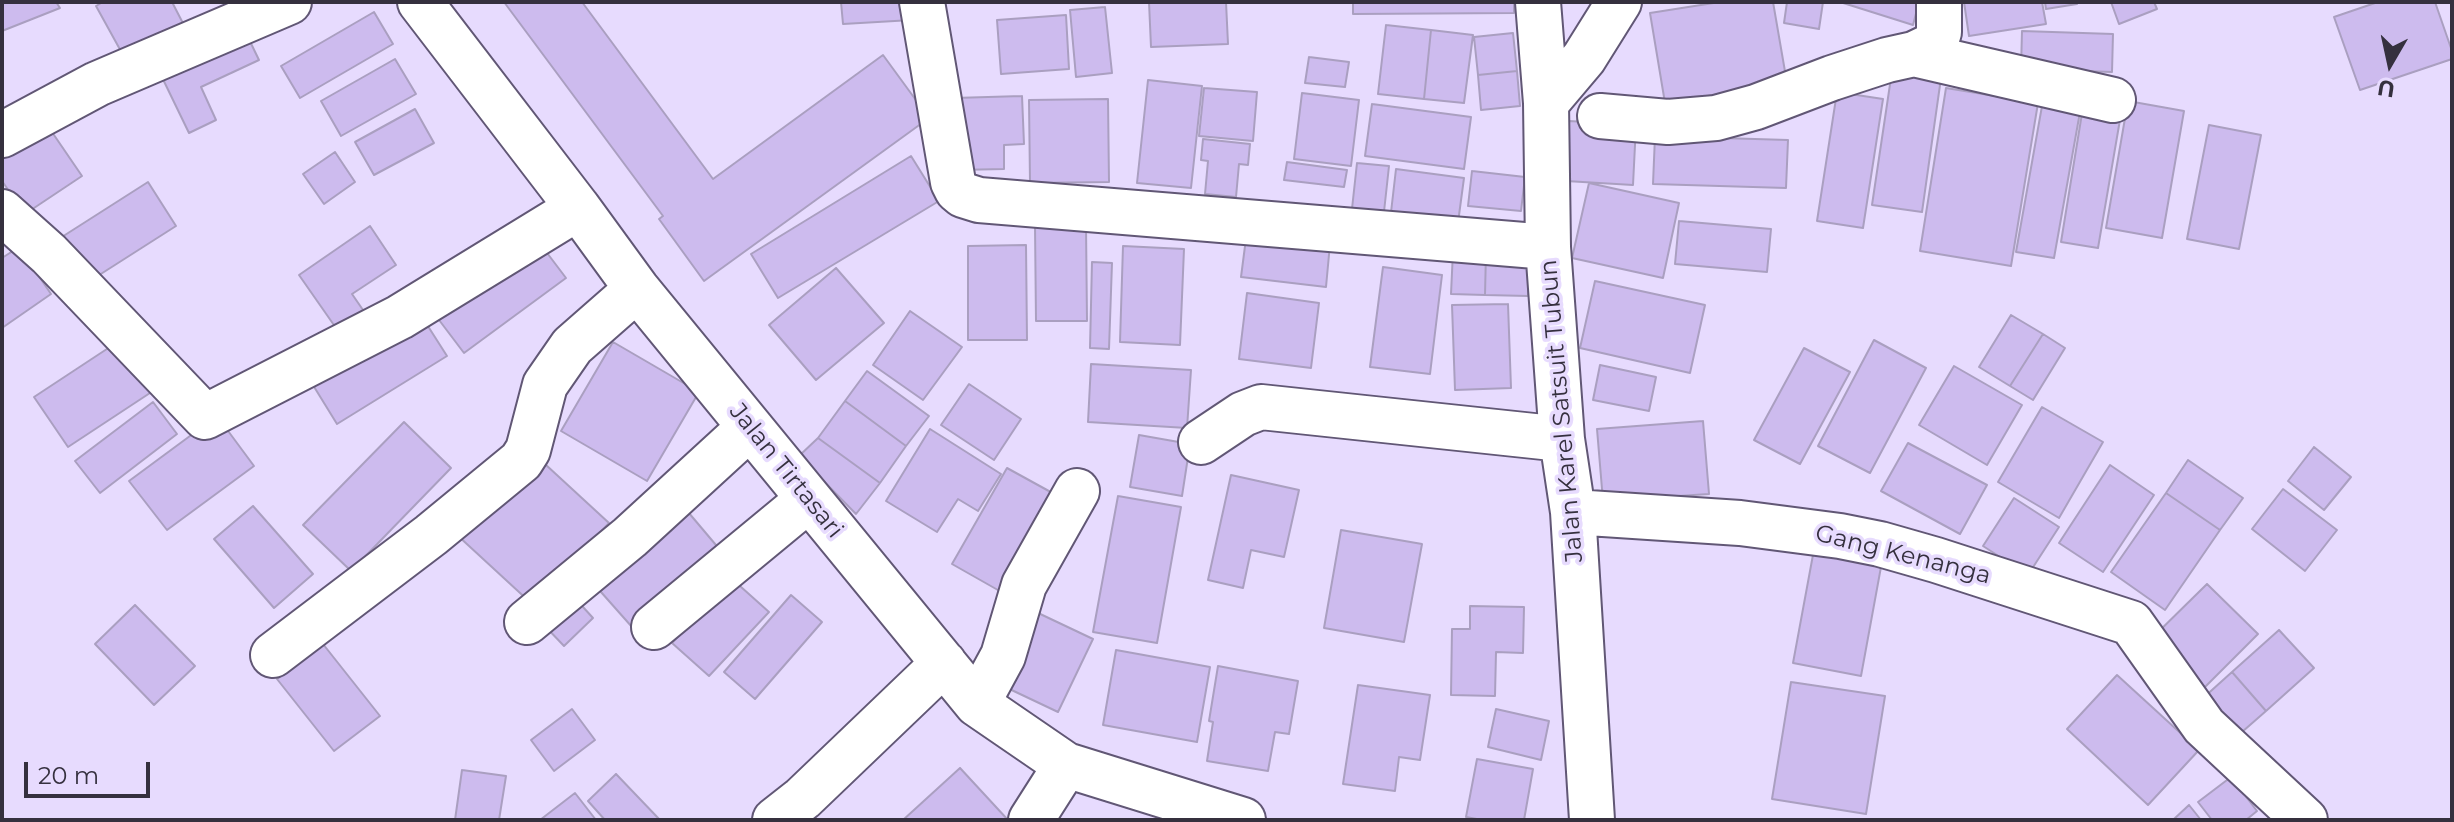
<!DOCTYPE html>
<html>
<head>
<meta charset="utf-8">
<style>
	body { margin:0 }
	#map { position:relative; width:2454px; height:822px; overflow:hidden; background:#e7dbfe; font-family:Montserrat,sans-serif }
	canvas { display:block }
	.frame { position:absolute; inset:0; border:4px solid #35303e; pointer-events:none }
	.north { position:absolute; left:2350px; top:24px; width:80px; height:80px; -webkit-text-stroke:6px #e7dbfe; paint-order:stroke; rotate:189deg; font-size:22px; font-weight:700; line-height:32px; text-align:center; color:#35303e }
	.north::after { content:''; display:block; margin:auto; width:28px; height:36px; background:#35303e; clip-path:polygon(50% 0,100% 100%,50% 72%,0 100%) }
	.scale { position:absolute; left:24px; top:762px; width:126px; height:36px; box-sizing:border-box; border:4px solid #35303e; border-top:0; padding-left:10px; font-size:24px; line-height:28px; white-space:nowrap; color:#35303e; -webkit-text-stroke:6px #e7dbfe; paint-order:stroke }
</style>
</head>
<body>
<div id="map">
<canvas width="2454" height="822"></canvas>
<div class="frame"></div>
<div class="north">U</div>
<div class="scale">20 m</div>
</div>
<script>
const ctx = document.querySelector('canvas').getContext('2d');
ctx.lineJoin = 'round';
function fillPath(path, color) {
  ctx.fillStyle = color;
  ctx.fill(path, 'evenodd');
}
function toPath(rows) {
  const path = new Path2D();
  for (const r of rows) {
    path.moveTo(r[0], r[1]);
    for (let i = 2; i < r.length; i += 2) path.lineTo(r[i], r[i + 1]);
  }
  return path;
}
function strokePath(path, color, width, dash) {
  ctx.strokeStyle = color;
  ctx.lineWidth = width;
  ctx.lineCap = dash ? 'butt' : 'round';
  ctx.setLineDash(dash || []);
  ctx.stroke(path);
}
function label(font, color, halo, rows, align = 'center') {
  ctx.font = font + ' Montserrat,sans-serif';
  ctx.lineWidth = 7;
  ctx.setLineDash([]);
  ctx.textBaseline = 'middle';
  ctx.strokeStyle = halo;
  ctx.fillStyle = color;
  for (const [text, x, y, turn = 0] of rows) {
    ctx.save();
    ctx.translate(x, y);
    ctx.rotate((+turn || 0) * Math.PI / 180);
    ctx.textAlign = isNaN(turn) ? turn : align;
    if (halo) ctx.strokeText(text, 0, 0);
    ctx.fillText(text, 0, 0);
    ctx.restore();
  }
}
const building = toPath([
	[2,2,56,2,60,8,2,31,2,2],
	[103,2,172,2,188,33,128,64,96,6,103,2],
	[504,2,582,2,713,179,883,55,929,118,704,281,659,219,663,216,504,2],
	[841,2,911,2,912,20,843,24,841,2],
	[1149,2,1226,2,1228,44,1151,47,1149,2],
	[1353,2,1514,2,1514,13,1353,14,1353,2],
	[1720,2,1773,2,1787,83,1665,103,1650,13,1720,2],
	[1787,2,1823,2,1819,29,1784,23,1787,2],
	[1840,2,1919,2,1913,25,1840,2],
	[1964,2,2042,2,2046,24,1969,36,1964,2],
	[2045,2,2077,2,2077,4,2046,9,2045,2],
	[2111,2,2154,2,2157,9,2119,24,2111,2],
	[2378,2,2435,2,2452,51,2452,59,2360,90,2334,17,2378,2],
	[1105,7,1112,73,1076,77,1070,10,1105,7],
	[374,12,393,44,300,98,281,66,374,12],
	[1066,15,1069,69,1001,74,997,20,1066,15],
	[1386,25,1431,30,1424,99,1378,94,1386,25],
	[244,29,259,60,201,87,216,120,189,133,158,69,244,29],
	[1431,30,1473,35,1464,103,1424,99,1431,30],
	[2022,31,2113,34,2112,72,2021,69,2022,31],
	[1513,33,1517,71,1478,75,1474,37,1513,33],
	[1309,57,1349,62,1345,87,1305,83,1309,57],
	[395,59,416,94,341,136,321,101,395,59],
	[1517,71,1520,106,1481,110,1478,75,1517,71],
	[1892,71,1941,78,1922,212,1872,205,1892,71],
	[1148,80,1202,86,1191,188,1137,183,1148,80],
	[1204,88,1257,92,1253,141,1199,136,1204,88],
	[1946,88,2038,103,2011,266,1920,251,1946,88],
	[1837,92,1883,99,1863,228,1817,221,1837,92],
	[1302,93,1359,100,1351,166,1294,159,1302,93],
	[1022,96,1024,144,1004,145,1004,169,957,170,954,98,1022,96],
	[1108,99,1109,182,1030,183,1029,100,1108,99],
	[2084,101,2122,108,2098,248,2061,242,2084,101],
	[2128,101,2184,111,2162,238,2106,228,2128,101],
	[1372,104,1471,117,1464,169,1365,156,1372,104],
	[2042,106,2080,112,2054,258,2016,252,2042,106],
	[415,109,434,143,374,175,355,142,415,109],
	[41,116,82,176,25,214,2,181,2,142,41,116],
	[1569,121,1636,125,1633,185,1566,181,1569,121],
	[2209,125,2261,135,2239,249,2187,239,2209,125],
	[1655,136,1788,140,1786,188,1653,184,1655,136],
	[1203,139,1250,144,1248,165,1239,164,1236,197,1205,194,1208,161,1201,160,1203,139],
	[335,152,355,182,324,204,303,174,335,152],
	[911,156,939,201,778,298,751,254,911,156],
	[1287,162,1347,170,1344,187,1284,180,1287,162],
	[1357,163,1389,166,1383,221,1351,218,1357,163],
	[1396,169,1464,178,1457,230,1390,221,1396,169],
	[1472,171,1525,177,1521,211,1468,206,1472,171],
	[148,182,176,226,82,286,54,242,148,182],
	[1589,183,1679,203,1663,278,1572,258,1589,183],
	[1679,221,1771,229,1767,272,1675,264,1679,221],
	[1248,223,1331,233,1326,287,1241,277,1248,223],
	[370,226,396,265,352,294,363,310,336,328,299,275,370,226],
	[1035,226,1086,226,1087,321,1036,321,1035,226],
	[535,237,566,278,464,353,433,312,535,237],
	[1026,245,1027,340,968,340,968,246,1026,245],
	[1123,246,1184,249,1180,345,1120,342,1123,246],
	[19,247,51,294,2,328,2,258,19,247],
	[1453,251,1486,252,1485,295,1451,294,1453,251],
	[1486,252,1529,252,1528,296,1485,295,1486,252],
	[1092,262,1112,263,1109,349,1090,348,1092,262],
	[1383,267,1442,275,1430,374,1370,367,1383,267],
	[836,268,884,323,816,380,769,325,836,268],
	[1595,281,1705,305,1690,373,1580,348,1595,281],
	[1247,293,1319,303,1311,368,1239,359,1247,293],
	[1508,304,1511,388,1455,390,1452,305,1508,304],
	[417,309,447,356,337,424,308,377,417,309],
	[910,311,962,347,923,400,873,365,910,311],
	[2011,315,2043,334,2010,386,1979,367,2011,315],
	[2043,334,2065,348,2033,400,2010,386,2043,334],
	[1874,340,1926,368,1870,473,1818,446,1874,340],
	[119,341,153,391,68,447,34,397,119,341],
	[613,342,699,392,647,481,561,431,613,342],
	[1804,348,1850,372,1800,464,1754,440,1804,348],
	[1091,364,1191,370,1187,428,1088,422,1091,364],
	[1600,365,1656,377,1649,411,1593,400,1600,365],
	[1954,366,2022,405,1987,465,1919,425,1954,366],
	[867,371,929,416,906,446,845,401,867,371],
	[969,384,1021,419,994,460,941,425,969,384],
	[845,401,906,446,880,483,818,438,845,401],
	[153,402,177,434,100,493,75,461,153,402],
	[2042,407,2103,442,2059,518,1998,482,2042,407],
	[217,416,254,466,167,530,129,481,217,416],
	[1703,421,1709,494,1603,501,1597,429,1703,421],
	[404,422,451,468,351,571,303,525,404,422],
	[930,429,1001,474,978,511,958,499,937,532,886,501,930,429],
	[1139,435,1190,444,1182,496,1130,487,1139,435],
	[818,438,880,483,856,514,799,456,818,438],
	[1908,443,1987,485,1960,534,1881,491,1908,443],
	[2314,447,2351,477,2324,510,2288,481,2314,447],
	[533,453,609,523,532,604,456,534,533,453],
	[2188,460,2243,498,2220,530,2166,493,2188,460],
	[2110,465,2154,495,2103,572,2059,543,2110,465],
	[1007,468,1067,501,1012,598,952,564,1007,468],
	[1231,475,1299,490,1284,557,1251,550,1243,588,1208,580,1231,475],
	[2283,489,2337,530,2305,571,2252,529,2283,489],
	[2166,493,2220,530,2165,610,2111,572,2166,493],
	[1118,496,1181,507,1157,643,1093,632,1118,496],
	[2014,498,2059,527,2028,575,1983,546,2014,498],
	[253,506,313,574,274,608,214,539,253,506],
	[683,506,721,551,632,627,593,583,683,506],
	[1341,530,1422,544,1404,642,1324,628,1341,530],
	[1815,544,1883,556,1861,676,1793,663,1815,544],
	[731,578,769,612,709,676,672,643,731,578],
	[2207,584,2258,634,2197,695,2146,644,2207,584],
	[791,595,822,622,755,699,724,672,791,595],
	[573,596,593,618,564,646,543,624,573,596],
	[135,605,195,666,154,705,95,644,135,605],
	[1470,606,1524,607,1523,653,1496,652,1495,696,1451,695,1452,629,1470,629,1470,606],
	[1036,612,1093,639,1058,712,1001,685,1036,612],
	[2279,630,2314,668,2266,711,2232,672,2279,630],
	[323,644,380,716,334,751,277,679,323,644],
	[1116,650,1210,667,1197,742,1103,725,1116,650],
	[1218,666,1298,681,1289,734,1275,732,1268,771,1207,761,1213,722,1209,721,1218,666],
	[2232,672,2266,711,2226,746,2192,708,2232,672],
	[2117,675,2199,750,2148,805,2067,729,2117,675],
	[1791,682,1885,696,1866,814,1772,799,1791,682],
	[1358,685,1430,695,1420,760,1399,757,1395,791,1343,784,1358,685],
	[572,709,595,740,554,771,531,740,572,709],
	[1496,709,1549,721,1541,760,1488,747,1496,709],
	[1477,759,1533,769,1524,820,1482,820,1466,817,1477,759],
	[960,768,1008,820,903,820,960,768],
	[462,770,506,776,499,820,455,820,462,770],
	[616,774,660,820,605,820,588,801,616,774],
	[2231,777,2257,811,2246,820,2212,820,2198,802,2231,777],
	[575,793,596,820,540,820,575,793],
	[2189,805,2201,820,2175,820,2174,819,2189,805]
]);
fillPath(building, '#cdbbee');
strokePath(building, '#aa9fc0', 2);
const minor = toPath([
	[420,2,578,208,637,289,977,704,1066,765,1243,820],
	[922,2,953,182,957,190,963,195,979,200,1548,247],
	[1538,2,1546,103,1548,247,1562,439,1573,512,1592,820],
	[1914,54,2113,100],
	[1546,103,1584,58,1619,2],
	[1600,116,1668,122,1716,118,1756,107,1832,78,1887,60,1914,54,1935,44,1939,32,1939,2],
	[2,135,97,84,289,2],
	[2,212,49,254,205,417,400,317,578,208],
	[1201,442,1243,414,1261,407,1562,439],
	[1573,512,1740,523,1840,536,1880,544,1936,560,2131,623,2204,726,2305,820],
	[527,622,630,537,750,427],
	[654,627,809,499],
	[273,655,431,535,521,461,528,450,545,385,572,346,637,289],
	[977,704,1003,656,1024,585,1077,491],
	[775,820,803,798,944,663],
	[1031,820,1066,765]
]);
strokePath(minor, '#615775', 48);
strokePath(minor, '#fff', 44);
label('24px', '#35303e', '#e7dbfe', [
	["Jalan Karel Satsuit Tubun",1562,411,-95],
	["Jalan Tirtasari",786,471,51],
	["Gang Kenanga",1903,555,14]
]);
</script>
</body>
</html>
